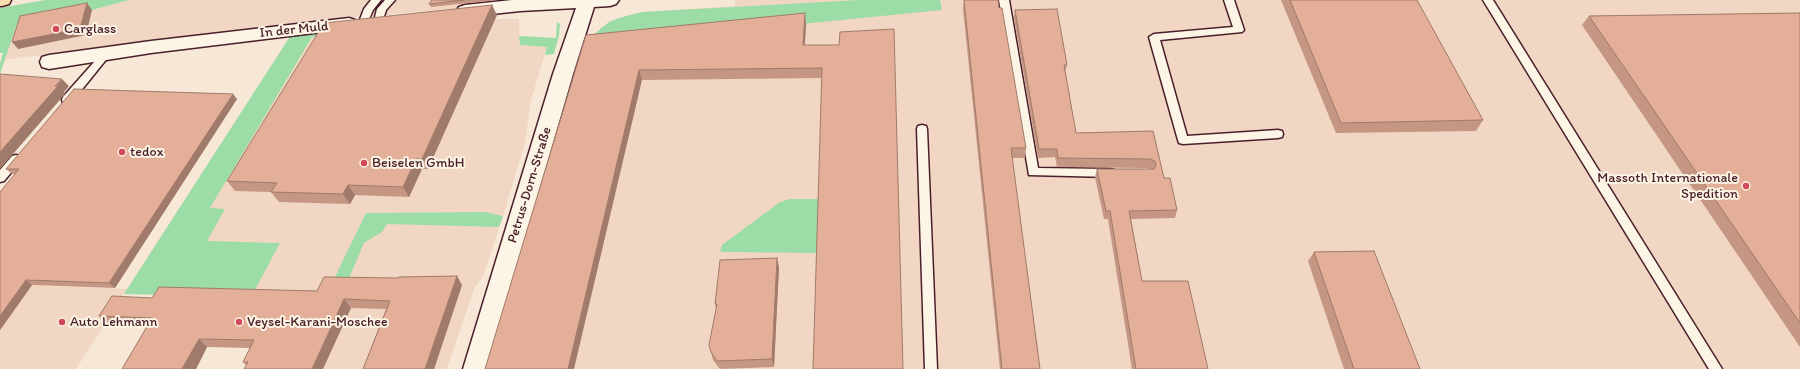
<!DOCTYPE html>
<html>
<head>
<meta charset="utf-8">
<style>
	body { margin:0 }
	canvas { display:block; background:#f7e7d6 }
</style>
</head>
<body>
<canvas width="1800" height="369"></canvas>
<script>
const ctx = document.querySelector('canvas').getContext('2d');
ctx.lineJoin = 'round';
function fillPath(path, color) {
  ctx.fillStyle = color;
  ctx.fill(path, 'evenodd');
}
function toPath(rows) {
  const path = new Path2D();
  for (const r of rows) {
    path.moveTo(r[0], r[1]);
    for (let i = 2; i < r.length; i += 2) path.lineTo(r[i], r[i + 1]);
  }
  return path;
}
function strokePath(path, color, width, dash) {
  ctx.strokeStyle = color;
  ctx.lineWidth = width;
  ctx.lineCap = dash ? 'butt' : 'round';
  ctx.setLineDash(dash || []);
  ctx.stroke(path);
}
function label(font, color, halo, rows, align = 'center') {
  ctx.font = font + ' Itim,sans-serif';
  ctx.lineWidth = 4;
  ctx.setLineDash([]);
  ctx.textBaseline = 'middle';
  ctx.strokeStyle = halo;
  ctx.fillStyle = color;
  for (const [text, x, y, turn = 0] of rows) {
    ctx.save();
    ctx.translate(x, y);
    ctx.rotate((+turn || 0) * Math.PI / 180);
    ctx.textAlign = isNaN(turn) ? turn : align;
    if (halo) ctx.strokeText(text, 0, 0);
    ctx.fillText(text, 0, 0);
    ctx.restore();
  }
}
fillPath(toPath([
	[129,0,519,0,511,3,298,23,155,39,5,60,17,24,92,10],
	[735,0,1800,0,1800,369,494,369,600,28,619,18,642,12,735,6],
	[495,19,519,19,520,45,547,47,531,100,525,143,503,216,484,274,474,289,447,369,292,369,324,299,124,294,76,369,0,369,0,284,127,289,291,35]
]), '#f1d6c3');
fillPath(toPath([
	[45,0,129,0,92,10,17,24,0,74,0,63,3,53,0,53,0,8],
	[859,0,940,0,942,10,651,39,593,35,609,22,619,18,642,12],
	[557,22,560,24,559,35,554,54,545,55,547,47,520,45,519,36,556,38],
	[331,31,329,35,312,37,210,208,225,209,207,241,280,243,251,297,124,294,291,35],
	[790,199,819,199,818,253,724,252,720,251,722,245,780,202],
	[485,212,503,216,499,227,387,224,382,232,364,243,346,285,331,285,366,213]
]), '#9cdda7');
const lane = toPath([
	[371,0,381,0,373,10,367,24,361,24,359,22,364,9,371,0],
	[385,0,395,0,386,10,382,23,376,23,374,21,377,9,385,0],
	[999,0,1009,0,1038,168,1110,169,1114,170,1115,173,1114,176,1110,177,1029,175,999,0],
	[1224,0,1234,0,1244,30,1242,32,1160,40,1187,136,1278,130,1282,131,1283,134,1282,137,1278,138,1183,144,1179,143,1178,140,1149,37,1154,34,1233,27,1224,0],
	[1483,0,1493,0,1722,369,1709,369,1483,0],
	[106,51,109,52,111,54,109,56,71,103,63,103,62,100,63,97,103,52,106,51],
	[922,125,926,126,927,129,937,369,925,369,917,129,918,126,922,125],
	[16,155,20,156,21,159,20,162,4,181,0,182,0,170,12,156,16,155]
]);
const street = toPath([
	[512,0,619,0,616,4,610,6,594,7,573,74,487,369,463,369,553,74,576,8,520,11,465,17,459,15,456,11,459,7,465,5,512,0],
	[349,18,355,20,358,24,355,28,151,53,49,69,42,67,40,62,42,57,49,55,151,41,349,18]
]);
const primary = toPath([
	[0,0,11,0,9,4,2,6,0,6,0,0]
]);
strokePath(lane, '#4a1f2b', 3);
strokePath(street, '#4a1f2b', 3);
strokePath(primary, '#4a1f2b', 3);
fillPath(lane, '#fcf5e5');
fillPath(street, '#fcf5e5');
fillPath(primary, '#f9deab');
fillPath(toPath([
	[432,0,498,0,431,7,429,4],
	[964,0,1026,148,1025,158,1012,158,1040,369,1000,369,963,9],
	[1281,0,1417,0,1483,120,1476,131,1336,133],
	[1015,10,1067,65,1065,73,1076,133,1153,131,1164,178,1177,210,1175,218,1131,219,1142,281,1208,369,1132,369,1108,219,1104,219,1095,177,1097,169,1152,169,1147,168,1057,167,1055,157,1038,158,1014,18],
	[1800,13,1800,347,1582,25,1589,16],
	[497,15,428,169,422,169,409,197,355,195,350,204,279,202,271,192,235,191,227,181],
	[806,24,805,45,839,45,894,29,822,78,642,80,586,35],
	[237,99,115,288,32,285,0,330,15,174,12,174,6,169],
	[1314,252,1420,369,1344,369,1308,261],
	[779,267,774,367,720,369,713,360,711,352,716,308,715,304],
	[462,285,434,369,363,369,386,309,351,308,246,365,243,362,250,348,207,347,196,369,122,369,148,326,109,324,99,316,152,298]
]), '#c49683');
fillPath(toPath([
	[87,3,92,10,86,35,18,49,12,42],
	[492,5,497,15,428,169,422,159],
	[805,13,806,24,804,55,803,45],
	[639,70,642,80,574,369,568,369],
	[62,79,69,86,64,92,65,94,0,169,0,152],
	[233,94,237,99,115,288,109,283],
	[416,159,422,169,409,197,403,187],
	[348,185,355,195,350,204,343,194],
	[777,258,779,267,774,367,772,359],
	[457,276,462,285,434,369,425,369],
	[26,280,32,285,0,330,0,316],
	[344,299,351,308,323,369,312,369],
	[199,339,207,347,196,369,182,369]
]), '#a07a6a');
const building = toPath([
	[432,0,464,0,429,4,432,0],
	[964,0,998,0,999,8,1002,8,1026,148,1011,148,1040,369,1002,369,964,0],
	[1290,0,1417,0,1483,120,1341,123,1290,0],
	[87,3,80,29,12,42,20,16,87,3],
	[492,5,422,159,416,159,403,187,348,185,343,194,271,192,277,183,227,181,324,23,492,5],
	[1057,9,1067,65,1064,65,1076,133,1153,131,1164,178,1170,178,1177,210,1129,211,1142,281,1188,281,1208,369,1136,369,1110,211,1106,211,1097,169,1154,169,1156,165,1155,161,1150,159,1058,158,1057,149,1039,149,1015,10,1057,9],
	[805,13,803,45,839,45,840,32,894,29,903,369,813,369,822,68,639,70,568,369,485,369,586,35,805,13],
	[1800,13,1800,323,1589,16,1800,13],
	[0,74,62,79,55,86,58,86,0,152,0,74],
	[74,89,233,94,109,283,26,280,0,316,0,192,19,169,6,169,74,89],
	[1374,251,1420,369,1354,369,1314,252,1374,251],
	[777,258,772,359,717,361,711,352,709,345,717,304,715,304,720,260,777,258],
	[457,276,425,369,363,369,390,301,344,299,312,369,244,369,248,362,243,362,254,340,199,339,182,369,122,369,152,318,99,316,112,296,152,298,159,287,317,291,324,277,398,278,399,277,457,276]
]);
fillPath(building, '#e4af98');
strokePath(building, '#a07a6a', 1);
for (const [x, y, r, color] of [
	[56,29,4,"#d1495b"],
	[122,152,4,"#d1495b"],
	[364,163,4,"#d1495b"],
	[1746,186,4,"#d1495b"],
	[62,322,4,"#d1495b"],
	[239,322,4,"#d1495b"]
]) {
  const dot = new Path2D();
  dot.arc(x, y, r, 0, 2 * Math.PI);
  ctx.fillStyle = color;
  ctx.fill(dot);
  strokePath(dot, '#fcf5e5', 1.5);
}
label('14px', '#4a1f2b', '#fcf5e5', [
	["Carglass",64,29],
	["tedox",130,152],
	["Beiselen GmbH",372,163],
	["Massoth Internationale",1738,178,"right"],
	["Spedition",1738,194,"right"],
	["Auto Lehmann",70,322],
	["Veysel-Karani-Moschee",247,322]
], 'left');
label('14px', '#4a1f2b', '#fcf5e5', [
	["In der Muld",294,30,-6],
	["Petrus-Dorn-Straße",530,185,-73]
]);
</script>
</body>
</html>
